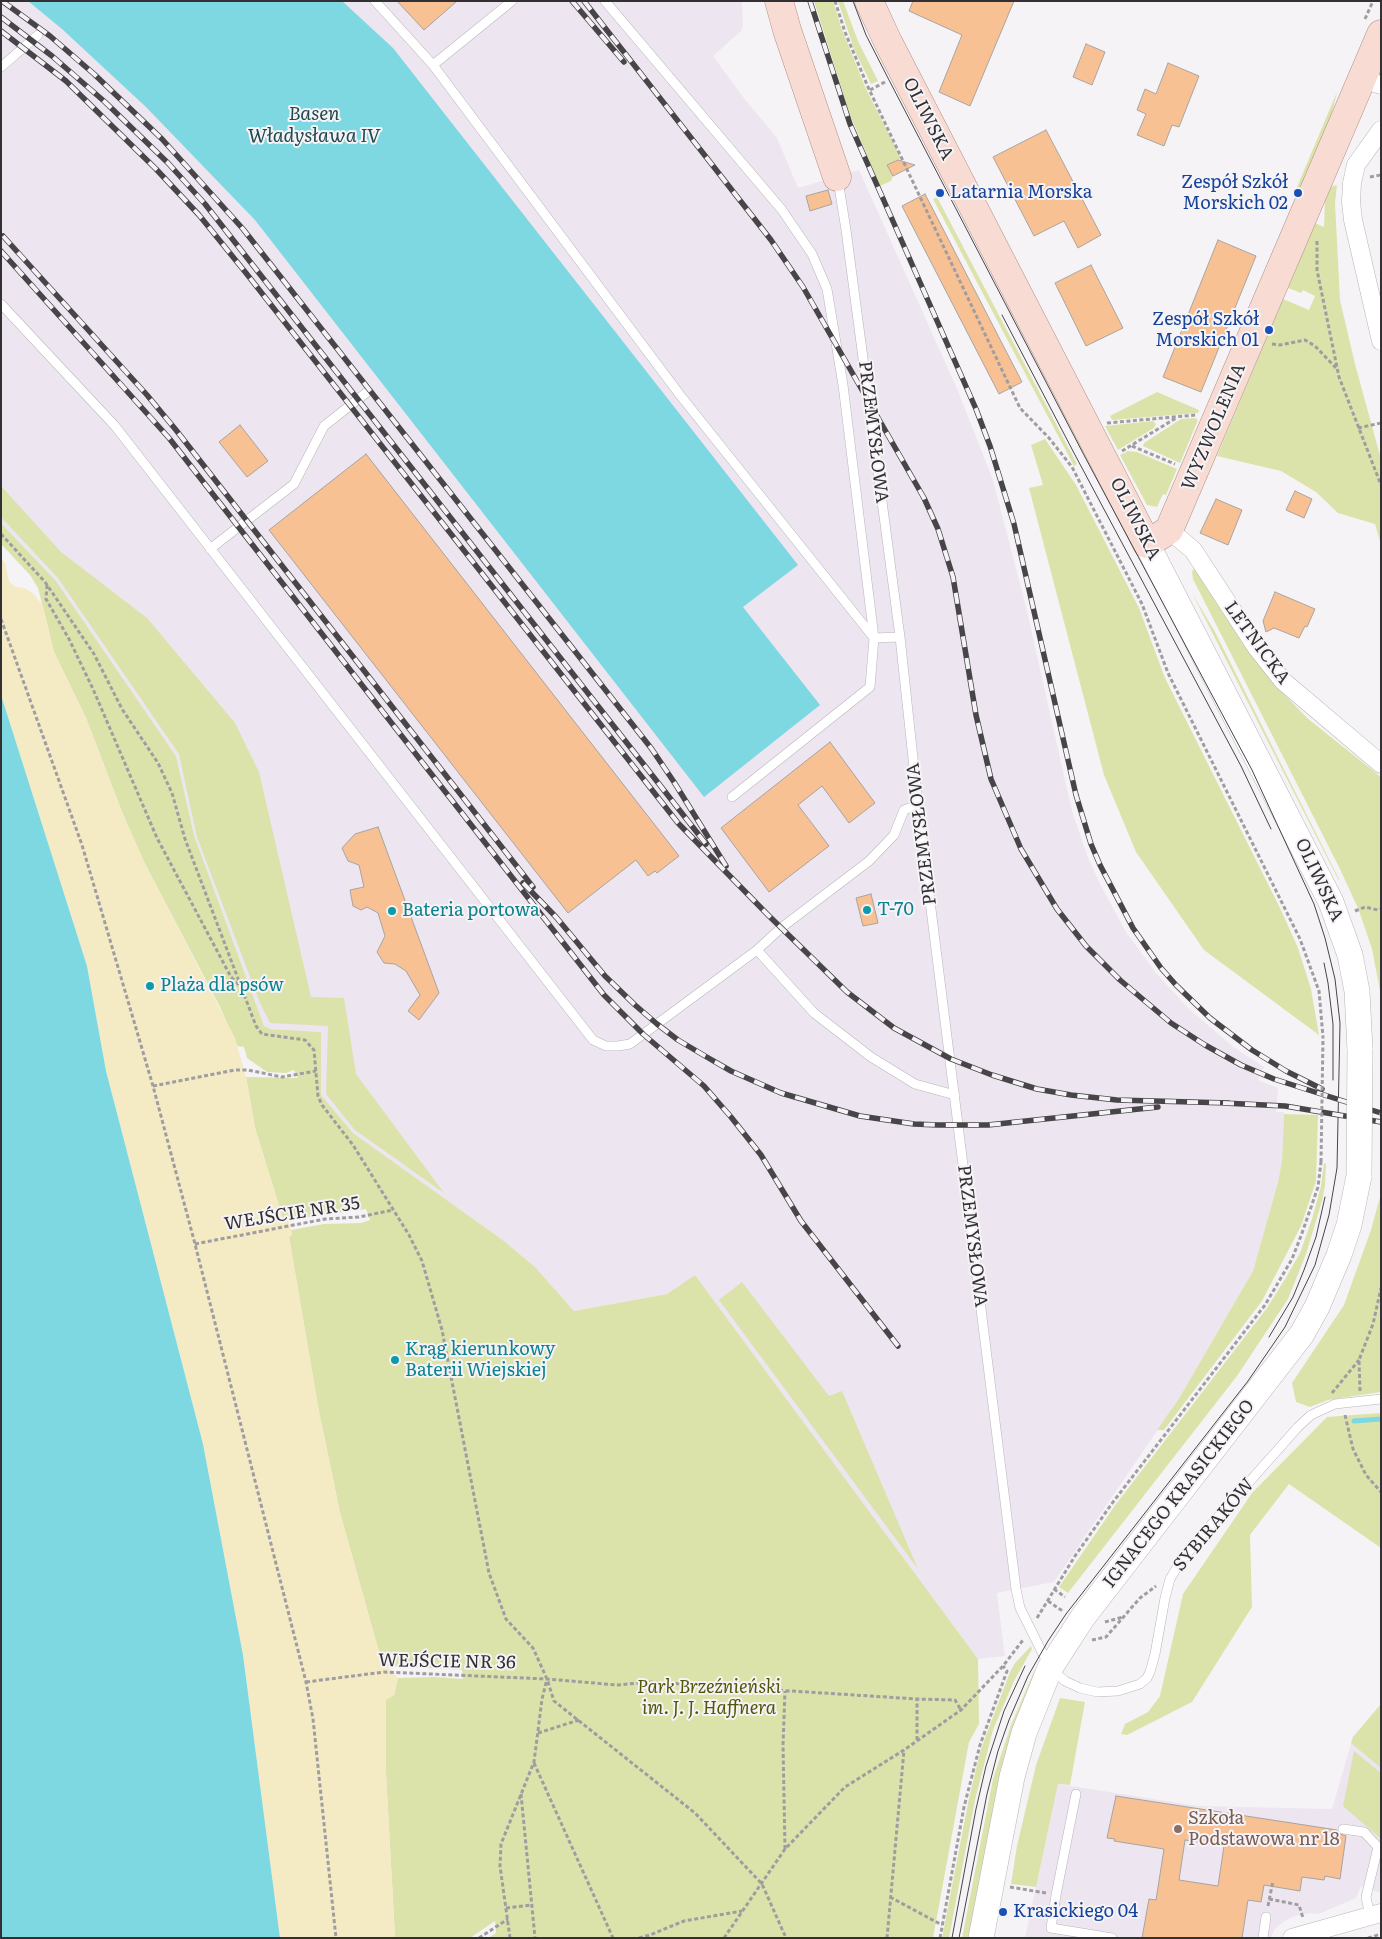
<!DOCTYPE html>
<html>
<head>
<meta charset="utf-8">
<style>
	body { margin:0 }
	#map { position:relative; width:1382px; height:1939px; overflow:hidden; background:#f6f3f7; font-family:Literata,serif }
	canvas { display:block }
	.frame { position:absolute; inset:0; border:2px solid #323032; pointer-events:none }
</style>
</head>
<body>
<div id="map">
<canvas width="1382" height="1939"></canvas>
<div class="frame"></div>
</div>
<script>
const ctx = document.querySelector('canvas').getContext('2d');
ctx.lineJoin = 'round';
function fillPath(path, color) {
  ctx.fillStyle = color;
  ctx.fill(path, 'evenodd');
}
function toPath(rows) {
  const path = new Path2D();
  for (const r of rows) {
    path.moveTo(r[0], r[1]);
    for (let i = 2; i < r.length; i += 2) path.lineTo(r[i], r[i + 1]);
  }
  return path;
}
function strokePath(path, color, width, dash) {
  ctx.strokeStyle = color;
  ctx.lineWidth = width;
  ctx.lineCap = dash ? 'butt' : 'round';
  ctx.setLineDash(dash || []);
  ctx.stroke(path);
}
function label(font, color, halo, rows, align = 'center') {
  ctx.font = font + ' Literata,serif';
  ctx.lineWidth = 4;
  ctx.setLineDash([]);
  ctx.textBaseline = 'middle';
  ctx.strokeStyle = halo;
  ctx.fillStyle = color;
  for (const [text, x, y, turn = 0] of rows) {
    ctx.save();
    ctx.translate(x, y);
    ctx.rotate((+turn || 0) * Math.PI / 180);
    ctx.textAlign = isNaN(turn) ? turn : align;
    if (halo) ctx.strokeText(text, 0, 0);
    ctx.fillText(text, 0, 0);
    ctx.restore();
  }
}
fillPath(toPath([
	[1,1,742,1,743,25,741,31,713,56,743,97,777,138,798,188,859,170,958,391,993,480,1027,611,1072,811,1087,855,1101,886,1126,932,1156,973,1191,1011,1235,1048,1264,1067,1258,1080,1278,1088,1276,1112,1284,1112,1282,1161,1278,1182,1253,1271,1178,1400,1054,1582,997,1593,1005,1656,978,1659,695,1275,667,1294,574,1311,535,1267,504,1241,353,1133,321,1095,321,1032,270,1029,264,1026,194,835,176,756,56,581,1,523],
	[1381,1704,1381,1893,1361,1886,1356,1898,1321,1913,1315,1914,1309,1913,1292,1917,1283,1922,1274,1930,1271,1938,1025,1938,1058,1784,1198,1806,1332,1809,1353,1737]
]), '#ede5f0');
fillPath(toPath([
	[814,1,833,1,841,27,866,89,901,158,887,165,893,176,891,181,880,186,850,115],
	[838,1,843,1,858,41,878,81,871,84,854,49],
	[1337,92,1330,121,1302,189,1297,187],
	[1337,185,1335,203,1340,300,1355,364,1381,459,1381,545,1375,524,1338,513,1316,492,1281,471,1217,456,1283,299,1309,310,1315,296,1303,290,1301,293,1288,288,1315,223,1324,227,1325,200,1330,187],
	[937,197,1077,464,1074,466,933,199],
	[1157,392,1199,410,1198,413,1112,420,1110,416],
	[1195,418,1198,420,1180,463,1143,446,1144,443,1181,419],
	[1153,421,1156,424,1154,428,1118,450,1105,426],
	[1045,439,1076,485,1139,608,1165,678,1281,910,1298,948,1311,989,1319,1035,1204,950,1136,852,1104,775,1029,488,1043,485,1031,445],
	[1128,451,1137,452,1177,469,1166,495,1163,494,1157,507,1147,505,1120,455],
	[1,486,61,552,147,618,235,723,259,772,311,997,344,998,356,1074,444,1193,355,1130,326,1094,328,1026,270,1023,260,1003,197,837,179,754,58,578,1,517],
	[1,523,56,581,176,756,194,835,264,1026,270,1029,321,1032,321,1095,353,1133,504,1241,535,1267,574,1311,667,1294,695,1275,978,1659,979,1724,969,1742,933,1938,488,1938,496,1933,495,1921,470,1938,395,1938,386,1774,386,1699,394,1695,398,1678,435,1677,463,1679,462,1670,388,1666,381,1659,340,1513,332,1474,319,1412,289,1237,292,1234,291,1230,324,1224,361,1223,370,1220,366,1209,288,1220,283,1219,255,1128,246,1077,298,1078,294,1070,286,1073,267,1072,247,1058,244,1047,237,1046,220,1007,144,862,122,812,86,718,54,652,38,588,30,575,1,544],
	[1195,566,1273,682,1287,697,1307,718,1381,777,1381,996,1372,949,1358,908,1339,867,1193,579,1192,572],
	[1192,593,1215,632,1340,881,1338,879],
	[1284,1114,1318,1115,1316,1181,1301,1226,1262,1301,1164,1430,1157,1430,1178,1400,1253,1271,1278,1182,1282,1161],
	[1324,1163,1326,1164,1325,1186,1322,1201,1306,1254,1288,1299,1237,1376,1068,1593,1059,1587,1116,1504,1267,1308,1285,1279,1300,1253,1312,1219,1321,1186],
	[1381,1193,1381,1392,1328,1400,1310,1407,1296,1402,1292,1383,1344,1305,1371,1230],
	[742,1282,829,1396,842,1391,918,1569,719,1300],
	[1381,1413,1381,1548,1289,1484,1250,1535,1252,1607,1192,1702,1127,1735,1121,1734,1125,1724,1148,1712,1160,1696,1183,1594,1252,1493,1327,1417],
	[1031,1646,1032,1649,1014,1681,993,1730,975,1800,949,1938,942,1938,969,1798,981,1749,1010,1672,1015,1663],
	[1035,1669,1034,1676,1023,1702,973,1938,962,1938,993,1779,1011,1725],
	[1060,1698,1085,1702,1070,1785,1058,1784,1036,1887,1011,1884,1017,1846,1036,1765],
	[1381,1704,1381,1768,1351,1743,1353,1737],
	[1354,1751,1381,1773,1381,1839,1343,1806]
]), '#dce3aa');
fillPath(toPath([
	[1,558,5,563,9,581,14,586,26,589,34,594,43,606,54,652,86,718,122,812,144,862,235,1038,246,1077,255,1128,283,1218,288,1220,291,1230,292,1234,289,1237,319,1412,340,1513,381,1659,398,1678,394,1695,386,1700,386,1774,395,1938,280,1938,243,1655,203,1444,106,1071,87,966,1,695]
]), '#f4ebc5');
fillPath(toPath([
	[28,1,342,1,393,48,798,565,743,607,820,705,704,797,255,220,146,107,62,29],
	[1,695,87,966,106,1071,203,1444,243,1655,280,1938,1,1938]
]), '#7ed8e1');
strokePath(toPath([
	[1354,1421,1381,1419]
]), '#7ed8e1', 5);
const building = toPath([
	[397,1,457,1,424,30,397,1],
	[913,1,1014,1,970,106,939,92,962,35,909,11,913,1],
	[1086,44,1105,52,1092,85,1073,77,1086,44],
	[1168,63,1199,76,1179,127,1172,125,1164,146,1137,135,1146,114,1137,110,1145,89,1156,94,1168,63],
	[1046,130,1101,235,1078,248,1064,221,1034,236,993,157,1046,130],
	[898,160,915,165,893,176,887,165,898,160],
	[828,190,832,204,810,211,806,196,828,190],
	[925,194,1022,382,999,394,902,206,925,194],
	[1218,240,1256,256,1201,392,1163,377,1218,240],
	[1091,265,1123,328,1086,346,1055,283,1091,265],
	[240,425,268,461,247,477,219,442,240,425],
	[366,454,679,856,657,873,655,871,648,876,636,860,568,913,269,530,366,454],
	[1295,491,1312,499,1304,518,1286,510,1295,491],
	[1216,499,1242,510,1228,545,1200,533,1216,499],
	[1275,592,1315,609,1307,627,1305,626,1299,638,1274,628,1266,632,1263,621,1275,592],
	[830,742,875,803,849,823,822,786,798,805,829,846,769,892,721,828,830,742],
	[378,827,439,993,419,1020,408,1011,420,995,406,971,395,964,384,963,377,952,385,936,378,913,367,907,361,910,353,906,350,890,364,887,359,865,348,861,342,848,355,834,378,827],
	[871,894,878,923,863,926,856,898,871,894],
	[1116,1796,1337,1830,1340,1834,1346,1836,1340,1879,1325,1876,1324,1880,1302,1877,1300,1891,1264,1885,1261,1902,1248,1900,1242,1938,1142,1938,1149,1899,1156,1900,1164,1849,1114,1841,1115,1839,1107,1838,1116,1796],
	[1185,1840,1224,1846,1218,1886,1179,1880,1185,1840]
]);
fillPath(building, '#f8c194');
strokePath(building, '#a8a4a1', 1);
const lane = toPath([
	[375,1,433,65,512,1],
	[605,1,782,210,812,254,827,289,843,385,874,638,870,687,732,797],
	[433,65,680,395,874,638,900,637],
	[1,67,38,35],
	[838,180,846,230,900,637,918,805,1016,1589,1020,1608,1050,1668,1065,1681,1080,1688,1097,1692,1118,1691,1140,1684,1147,1678,1150,1672,1155,1654,1165,1598,1170,1579,1179,1564,1202,1535,1298,1427,1311,1415,1335,1404,1381,1399],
	[1,304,115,426,593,1040,606,1046,618,1046,630,1044,757,950,814,1013,871,1057,915,1084,955,1095],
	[210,549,294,484,324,426,366,393],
	[757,950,781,928,869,861,894,835,904,810,918,805],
	[1076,1794,1056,1895,1051,1928,1112,1938],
	[1343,1829,1364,1832,1378,1847,1366,1897,1370,1916],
	[1263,1938,1266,1917]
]);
const street = toPath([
	[1362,79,1381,85],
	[1381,130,1356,165,1352,183,1351,202,1353,220,1381,341],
	[1169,530,1193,550,1257,648,1283,681,1381,764],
	[1292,1938,1381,1913]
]);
const secondary = toPath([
	[1147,544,1331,902,1350,955,1357,991,1360,1050],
	[981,1938,1012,1777,1024,1733,1050,1668,1083,1617,1302,1334,1317,1307,1339,1255,1349,1225,1359,1176]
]);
const primary = toPath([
	[779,1,787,30,837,177],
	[869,1,888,42,1147,544,1169,530,1381,34]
]);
strokePath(lane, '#b8b5ba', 10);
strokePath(street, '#b8b5ba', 19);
strokePath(secondary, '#b8b5ba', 26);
strokePath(primary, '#af9188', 29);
strokePath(toPath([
	[835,1,845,32,868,87,1020,408,1049,438,1072,467,1142,604,1168,673,1300,939,1319,991,1323,1037],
	[1365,19,1373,1],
	[870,90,885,82],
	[1370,177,1381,175],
	[1317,241,1317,270,1339,377,1381,485],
	[1272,344,1280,345,1305,340,1315,346,1337,369],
	[1107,423,1196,415],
	[1358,428,1381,423],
	[1132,446,1175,464],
	[1122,451,1176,418],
	[1,534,45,582,94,654,122,709,158,763,172,793,185,839,256,1026,262,1034,305,1040,314,1050,318,1096,322,1105,353,1145,409,1235,422,1261,442,1330,489,1573,506,1619,533,1648,547,1679,554,1701,695,1813,762,1884,786,1938],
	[47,585,46,599,69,639,93,689,157,838,231,977,241,987],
	[1,619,82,845,153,1086,195,1244,306,1682,313,1719,336,1938],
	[1355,911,1365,907,1378,910,1381,909],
	[153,1086,235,1070,248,1070,282,1077,316,1071],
	[195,1244,325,1219,359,1217,393,1210],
	[1360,1391,1359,1360,1373,1324,1381,1288],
	[1332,1393,1359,1360],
	[1345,1415,1353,1449,1366,1475,1381,1492],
	[1054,1589,1065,1597],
	[1048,1601,1064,1612],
	[1037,1618,1075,1556,1113,1502,1265,1305,1292,1259,1301,1236,1318,1187,1321,1162],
	[1105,1622,1123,1617],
	[1092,1640,1106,1637,1140,1598,1156,1586],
	[306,1682,384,1672,547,1679,617,1685,650,1682,917,1699,955,1700,961,1710],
	[538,1733,579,1720],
	[917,1740,917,1699],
	[534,1763,613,1938],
	[521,1794,535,1938],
	[785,1849,783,1745,785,1691],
	[1010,1887,1046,1893],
	[890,1897,942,1925],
	[1269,1899,1299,1905,1303,1918],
	[1268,1906,1273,1881],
	[506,1908,532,1905],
	[479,1938,508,1919],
	[510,1938,500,1866,501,1844,534,1762,542,1699,547,1679],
	[639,1938,650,1935,684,1921,742,1911],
	[724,1938,785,1849,845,1787,904,1750,961,1710,1003,1666,1023,1640],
	[887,1938,904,1750],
	[940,1938,964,1807,980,1745,1007,1671,1003,1666],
	[1368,1938,1381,1934]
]), '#a09da0', 3, [4, 2.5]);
strokePath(lane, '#fff', 9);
strokePath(street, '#fff', 18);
strokePath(secondary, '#fff', 25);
strokePath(primary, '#f8dcd4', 28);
strokePath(toPath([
	[853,1,866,35,889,80,1085,457,1252,770,1314,904,1325,938,1335,979,1340,1023,1337,1168,1329,1215,1315,1265,1285,1327,1248,1381,1066,1614,1048,1641,1028,1676,1009,1720,998,1751,987,1794,959,1938],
	[1002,315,1074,453,1241,766,1271,829],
	[1324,963,1328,983,1333,1024,1333,1080],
	[1269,1337,1293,1297,1304,1270,1316,1237,1325,1197],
	[952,1938,976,1809,986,1766,1004,1711,1025,1666]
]), '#474547', 1);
const rail = toPath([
	[2,1,50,36,94,74,162,139,243,229,651,748,674,782,726,866],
	[572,1,624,62],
	[584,1,771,240,803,287,924,498,938,529,953,577,976,715,991,779,1021,849,1057,909,1086,946,1120,980,1171,1023,1205,1045,1241,1065,1274,1079,1381,1113],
	[810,1,850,124,976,409,990,446,1014,524,1076,795,1091,844,1100,865,1133,928,1161,968,1176,985,1210,1018,1252,1050,1286,1071,1322,1089],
	[1,17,52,56,105,102,168,163,205,204,706,844],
	[1,31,66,81,156,169,199,215,246,273,678,823,768,915,847,992,894,1028,951,1059,992,1075,1037,1089,1071,1095,1117,1100,1229,1103],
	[3,236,147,395,176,430,533,887],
	[1,251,169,438,604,995,643,1034,704,1086,731,1117,761,1155,801,1221,898,1346],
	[523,883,556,917,605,976,635,1005,657,1024,678,1040,705,1056,731,1071,781,1093,860,1116,914,1124,938,1125,988,1125,1158,1107],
	[1223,1103,1285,1106,1381,1122]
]);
strokePath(rail, '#474547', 5.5);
strokePath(rail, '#f6f3f7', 4, [11]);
const secondaryBridge = toPath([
	[1359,1176,1360,1050]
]);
strokePath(secondaryBridge, '#b8b5ba', 26, []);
strokePath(toPath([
	[1321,1162,1323,1037]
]), '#a09da0', 3, [4, 2.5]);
strokePath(secondaryBridge, '#fff', 25);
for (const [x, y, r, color] of [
	[940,193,5,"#1a4fb4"],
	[1298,193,5,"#1a4fb4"],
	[1269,330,5,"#1a4fb4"],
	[867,910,5,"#0f9aa8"],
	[392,911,5,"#0f9aa8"],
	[150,986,5,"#0f9aa8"],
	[395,1360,5,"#0f9aa8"],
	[1178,1829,5,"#8d6e63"],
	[1003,1912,5,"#1a4fb4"]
]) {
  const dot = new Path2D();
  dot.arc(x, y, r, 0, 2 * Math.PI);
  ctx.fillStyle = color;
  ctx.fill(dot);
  strokePath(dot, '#f6f3f7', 2);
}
label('18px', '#323032', '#f6f3f7', [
	["OLIWSKA",928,119,63],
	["WYZWOLENIA",1214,427,-67],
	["PRZEMYSŁOWA",873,432,83],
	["OLIWSKA",1135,519,63],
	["LETNICKA",1257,643,54],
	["PRZEMYSŁOWA",922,834,-97],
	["OLIWSKA",1319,880,65],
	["WEJŚCIE NR 35",292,1214,-9],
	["PRZEMYSŁOWA",972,1236,83],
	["IGNACEGO KRASICKIEGO",1179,1494,-52],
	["SYBIRAKÓW",1214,1525,-50],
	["WEJŚCIE NR 36",447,1662,1]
]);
label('18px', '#164399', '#f6f3f7', [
	["Zespół Szkół",1288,183],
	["Morskich 02",1288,204],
	["Latarnia Morska",950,193,"left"],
	["Zespół Szkół",1259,320],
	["Morskich 01",1259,341],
	["Krasickiego 04",1013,1912,"left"]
], 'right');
label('18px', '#0d838f', '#f6f3f7', [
	["T-70",877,910],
	["Bateria portowa",402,911],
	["Plaża dla psów",160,986],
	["Krąg kierunkowy",405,1350],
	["Baterii Wiejskiej",405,1371]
], 'left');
label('italic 18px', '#515607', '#f6f3f7', [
	["Park Brzeźnieński",709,1688],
	["im. J. J. Haffnera",709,1709]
]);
label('18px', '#785e54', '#f6f3f7', [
	["Szkoła",1188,1819],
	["Podstawowa nr 18",1188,1840]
], 'left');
label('italic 19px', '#214a4e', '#f6f3f7', [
	["Basen",314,114],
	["Władysława IV",314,136]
]);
</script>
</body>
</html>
